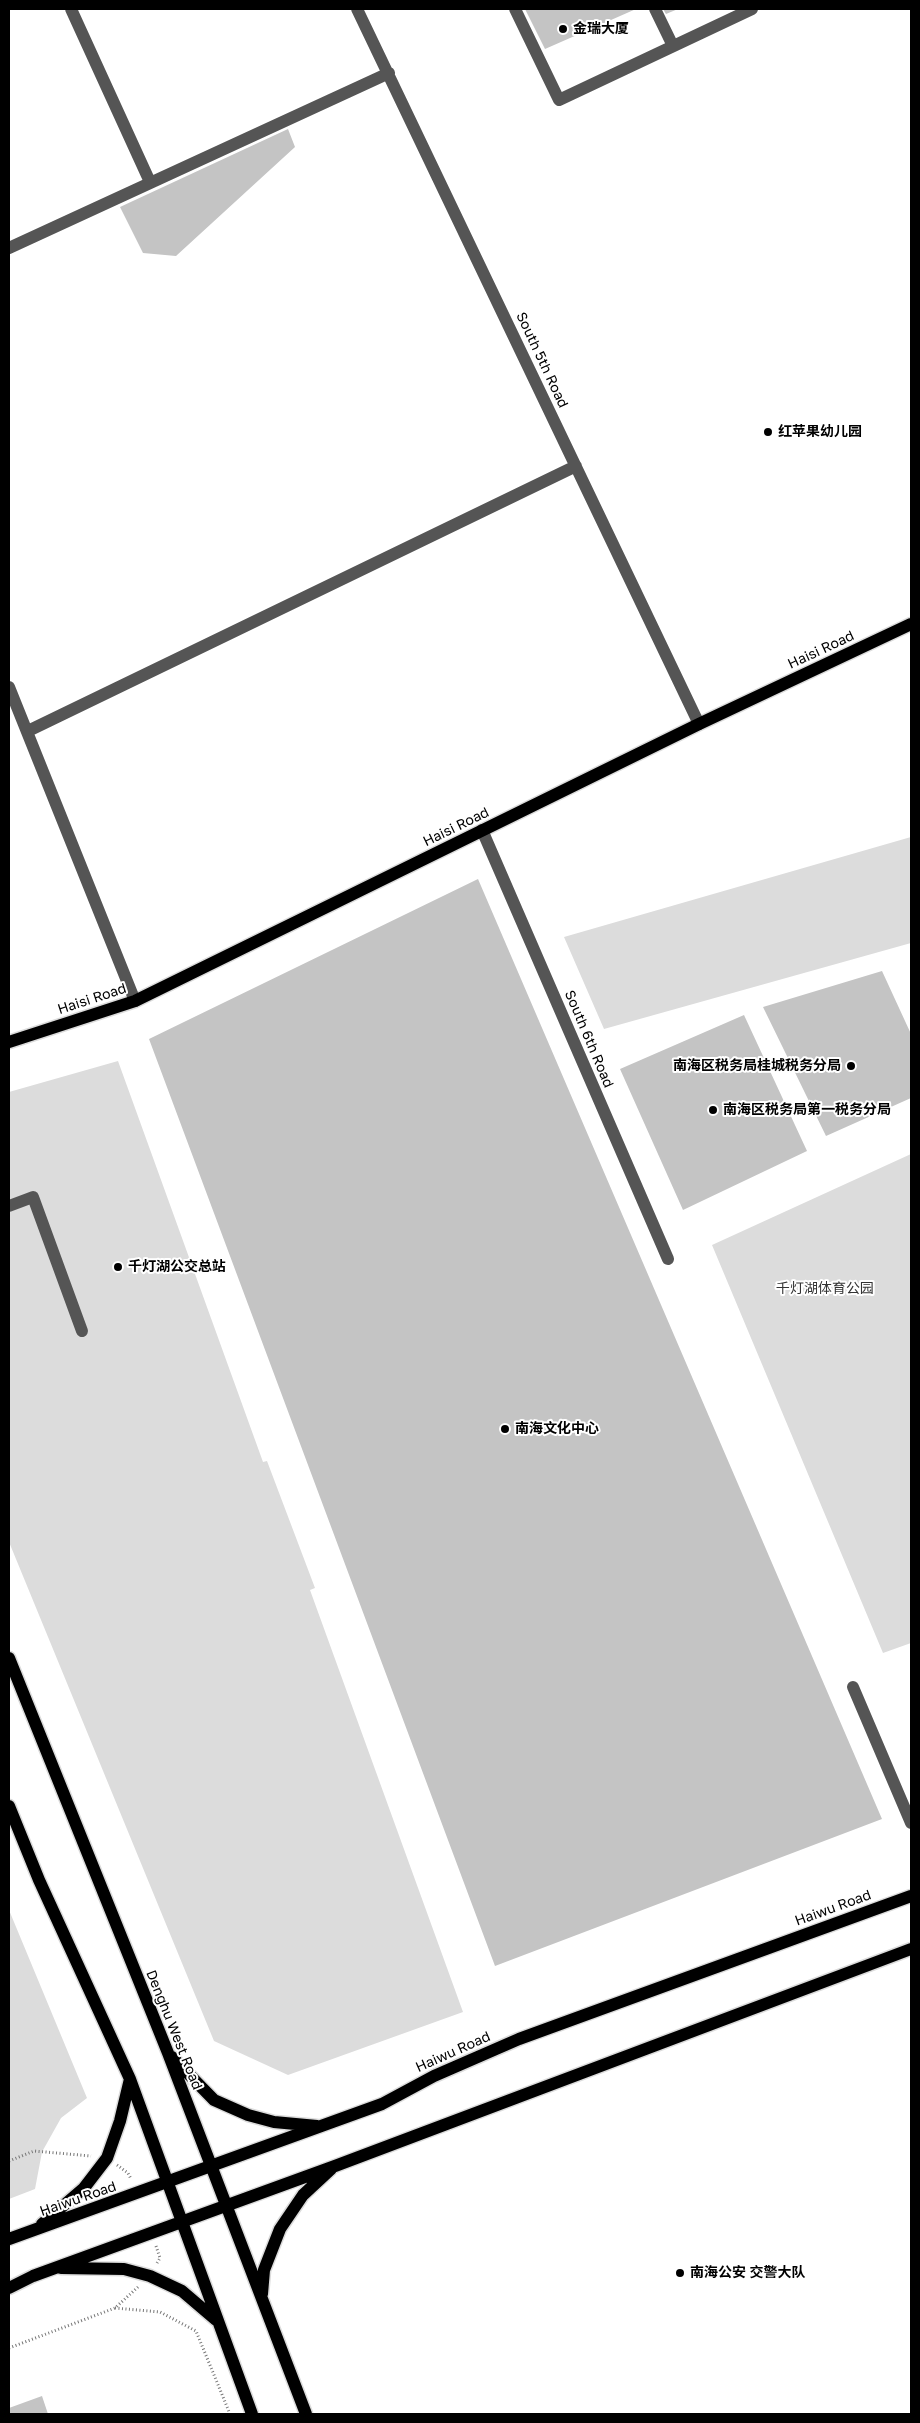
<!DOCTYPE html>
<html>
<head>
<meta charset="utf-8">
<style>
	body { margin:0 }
	#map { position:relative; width:920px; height:2423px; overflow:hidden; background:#fff; font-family:"Golos Text",sans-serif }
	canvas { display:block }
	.frame { position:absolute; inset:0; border:10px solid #000; pointer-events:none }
</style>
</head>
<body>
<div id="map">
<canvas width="920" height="2423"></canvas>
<div class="frame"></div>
</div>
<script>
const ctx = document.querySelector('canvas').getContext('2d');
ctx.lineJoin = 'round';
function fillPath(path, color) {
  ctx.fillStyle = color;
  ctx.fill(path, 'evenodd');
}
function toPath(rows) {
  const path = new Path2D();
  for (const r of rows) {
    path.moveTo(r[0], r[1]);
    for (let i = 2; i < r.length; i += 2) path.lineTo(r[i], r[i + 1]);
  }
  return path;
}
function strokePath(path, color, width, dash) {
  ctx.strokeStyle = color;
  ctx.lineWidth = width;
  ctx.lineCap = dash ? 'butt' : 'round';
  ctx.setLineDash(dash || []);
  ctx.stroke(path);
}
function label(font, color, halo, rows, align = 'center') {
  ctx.font = font + ' "Golos Text","Noto Sans SC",sans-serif';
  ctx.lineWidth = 4;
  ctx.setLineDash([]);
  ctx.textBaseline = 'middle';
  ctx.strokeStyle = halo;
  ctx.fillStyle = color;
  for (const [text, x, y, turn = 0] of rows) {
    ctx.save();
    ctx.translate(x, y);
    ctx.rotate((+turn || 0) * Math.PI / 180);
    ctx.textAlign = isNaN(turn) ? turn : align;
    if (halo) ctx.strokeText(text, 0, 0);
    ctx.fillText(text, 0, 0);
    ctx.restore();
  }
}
fillPath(toPath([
	[911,837,911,943,604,1029,564,937],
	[118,1061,263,1462,267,1461,315,1588,310,1590,463,2012,288,2075,214,2041,9,1542,9,1092],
	[911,1154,911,1643,883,1653,712,1245],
	[9,1910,87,2098,61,2118,42,2152,35,2189,9,2199]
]), '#dcdcdc');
fillPath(toPath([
	[525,9,636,9,545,49],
	[663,9,678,9,666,14],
	[288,129,295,147,176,256,143,253,120,207],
	[478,879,882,1819,495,1966,149,1039],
	[882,971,911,1034,911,1098,826,1136,763,1007],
	[744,1015,807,1151,683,1210,620,1069],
	[42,2396,48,2414,9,2414,9,2408]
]), '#c4c4c4');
const major = toPath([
	[9,1042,135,1001,699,724,911,624],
	[9,1658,168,2053,306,2414],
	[9,1806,39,1880,130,2079,252,2414],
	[172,2057,214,2100,248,2115,274,2122,317,2126],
	[42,2224,84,2188,107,2158,120,2121,130,2079],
	[9,2239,382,2104,434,2076,519,2039,911,1896],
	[61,2268,124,2269,150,2276,182,2291,216,2320],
	[9,2288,33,2276,335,2166,911,1949],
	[262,2294,264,2270,280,2229,303,2195,331,2169]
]);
strokePath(major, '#dbdbdb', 15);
strokePath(toPath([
	[9,2161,34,2151,91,2156],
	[117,2165,128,2173,131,2179],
	[156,2246,160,2258,157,2263],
	[115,2308,160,2312,196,2331,230,2414],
	[9,2348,115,2308,138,2287]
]), '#777', 3, [1, 2.5]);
strokePath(toPath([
	[71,9,150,182],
	[357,9,699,724],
	[515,9,559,100,752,9],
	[655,9,673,46],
	[9,248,389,73],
	[9,687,135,1001],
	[28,731,576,466],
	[482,830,668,1259],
	[9,1206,33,1197,82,1331],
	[853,1687,911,1823]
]), '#555', 12);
strokePath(major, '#000', 12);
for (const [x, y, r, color] of [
	[563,29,5,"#000"],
	[768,432,5,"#000"],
	[851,1066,5,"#000"],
	[713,1110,5,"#000"],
	[118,1267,5,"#000"],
	[505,1429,5,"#000"],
	[680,2273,5,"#000"]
]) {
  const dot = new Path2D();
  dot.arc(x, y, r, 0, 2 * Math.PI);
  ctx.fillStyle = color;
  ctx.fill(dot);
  strokePath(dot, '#fff', 2);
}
label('bold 14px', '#000', '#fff', [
	["金瑞大厦",573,29],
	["红苹果幼儿园",778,432],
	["南海区税务局桂城税务分局",841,1066,"right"],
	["南海区税务局第一税务分局",723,1110],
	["千灯湖公交总站",128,1267],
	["南海文化中心",515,1429],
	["南海公安 交警大队",690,2273]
], 'left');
label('14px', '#000', '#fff', [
	["South 5th Road",542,360,65],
	["Haisi Road",821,650,-25],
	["Haisi Road",456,827,-26],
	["Haisi Road",92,999,-18],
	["South 6th Road",589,1039,67],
	["Haiwu Road",833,1908,-20],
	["Denghu West Road",174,2030,68],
	["Haiwu Road",453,2052,-24],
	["Haiwu Road",78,2199,-19]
]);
label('14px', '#333', '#fff', [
	["千灯湖体育公园",825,1289]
]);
</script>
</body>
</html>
